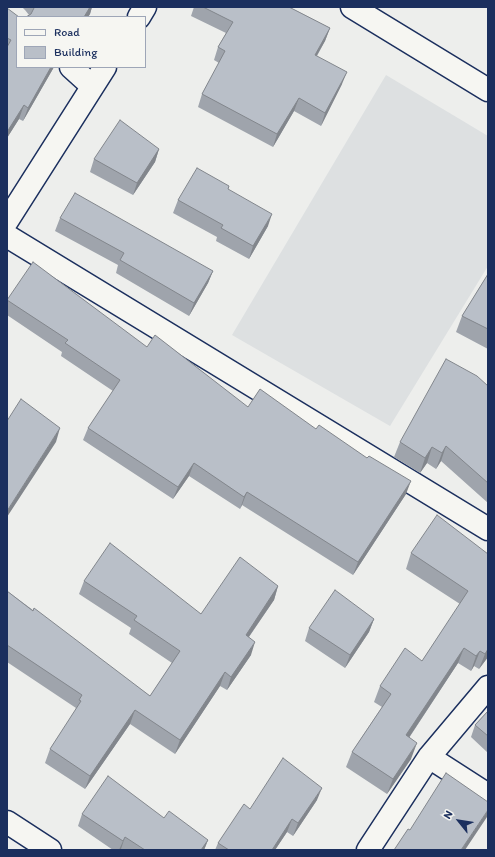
<!DOCTYPE html>
<html>
<head>
<meta charset="utf-8">
<style>
	body { margin:0 }
	#map { position:relative; width:495px; height:857px; overflow:hidden; background:#edeeec; font-family:Itim,sans-serif }
	canvas { display:block }
	.frame { position:absolute; inset:0; border:8px solid #1b2f5e; pointer-events:none }
	.legend { position:absolute; left:16px; top:16px; width:130px; height:52px; box-sizing:border-box; background:#f6f6f2; border:1px solid #9ea6b7; margin:0; padding:5px 7px; list-style:none; font-size:12px; color:#1b2f5e }
	.legend li { display:flex; align-items:center; gap:8px; height:20px }
	.legend b { width:20px; border:1px solid #9ea6b7 }
	.north { position:absolute; left:439px; top:801px; width:40px; height:40px; -webkit-text-stroke:3px #f6f6f2; paint-order:stroke; rotate:300deg; font-size:11px; font-weight:700; line-height:16px; text-align:center; color:#1b2f5e }
	.north::after { content:''; display:block; margin:auto; width:14px; height:18px; background:#1b2f5e; clip-path:polygon(50% 0,100% 100%,50% 72%,0 100%) }
</style>
</head>
<body>
<div id="map">
<canvas width="495" height="857"></canvas>
<div class="frame"></div>
<ul class="legend">
<li><b style="height:5px;background:#f6f6f2"></b>Road</li>
<li><b style="height:11px;background:#b9bfc8"></b>Building</li>
</ul>
<div class="north">N</div>
</div>
<script>
const ctx = document.querySelector('canvas').getContext('2d');
ctx.lineJoin = 'round';
function fillPath(path, color) {
  ctx.fillStyle = color;
  ctx.fill(path, 'evenodd');
}
function toPath(rows) {
  const path = new Path2D();
  for (const r of rows) {
    path.moveTo(r[0], r[1]);
    for (let i = 2; i < r.length; i += 2) path.lineTo(r[i], r[i + 1]);
  }
  return path;
}
function strokePath(path, color, width, dash) {
  ctx.strokeStyle = color;
  ctx.lineWidth = width;
  ctx.lineCap = dash ? 'butt' : 'round';
  ctx.setLineDash(dash || []);
  ctx.stroke(path);
}
fillPath(toPath([
	[386,75,488,136,488,266,390,426,232,335]
]), '#dde0e1');
const minor = toPath([
	[352,7,488,90],
	[71,67,92,86],
	[7,236,488,529],
	[429,757,488,795],
	[7,822,50,850],
	[368,850,429,757,488,687]
]);
const tertiary = toPath([
	[139,17,145,7],
	[7,221,105,67]
]);
strokePath(minor, '#1b2f5e', 25);
strokePath(tertiary, '#1b2f5e', 25);
strokePath(minor, '#f6f6f2', 22);
strokePath(tertiary, '#f6f6f2', 22);
fillPath(toPath([
	[22,7,92,7,90,14,88,17,26,17,29,15,25,10],
	[194,7,289,7,330,28,325,41,317,56,342,84,321,126,294,111,273,147,198,107,202,94,219,63,214,60,218,47,226,33,191,16],
	[7,8,54,67,23,121,19,119,7,138],
	[159,149,155,162,133,195,90,172,94,159],
	[229,186,228,189,268,226,249,259,216,241,217,237,173,213,178,200],
	[60,218,213,271,208,283,189,316,116,273,118,265,55,231],
	[488,274,488,349,456,332,462,316],
	[7,300,147,347,248,407,406,494,353,575,242,505,240,509,189,476,173,499,83,440,88,428,113,391,61,356,62,352,7,315],
	[488,386,488,503,441,461,436,469,427,463,420,473,394,457,400,442],
	[411,553,488,554,488,657,479,669,474,666,471,671,458,663,409,738,411,759,387,794,346,767,352,752,382,707,374,702,380,686,422,661,460,604,406,569],
	[84,581,201,614,278,586,274,600,249,637,251,655,227,690,220,686,175,754,130,724,85,789,45,763,50,749,74,713,76,708,7,662,7,591,150,696,172,663,129,634,131,628,79,594],
	[374,619,369,632,345,668,305,641,309,628],
	[488,711,488,753,471,737,475,725],
	[317,800,293,836,287,832,275,850,215,850,218,843,250,809],
	[82,814,164,818,208,840,204,850,122,850,121,849,120,850,113,850,78,826]
]), '#9fa4ac');
fillPath(toPath([
	[90,7,92,7,90,14,88,17,84,17],
	[330,28,325,41,310,67,315,55],
	[51,67,54,67,23,121,28,108],
	[347,72,342,84,321,126,325,113],
	[299,98,294,111,273,147,277,134],
	[24,105,19,119,7,138,7,132],
	[159,149,155,162,133,195,137,183],
	[272,214,268,226,249,259,253,246],
	[213,271,208,283,189,316,194,303],
	[60,428,56,442,7,517,7,511],
	[446,446,441,461,436,469,442,453],
	[432,447,427,463,420,473,425,458],
	[194,463,189,476,173,499,178,487],
	[411,481,406,494,353,575,358,562],
	[247,492,242,505,240,509,244,497],
	[278,586,274,600,241,648,246,635],
	[374,619,369,632,345,668,350,655],
	[255,642,251,655,227,690,231,677],
	[464,648,458,663,400,751,406,735],
	[488,649,488,657,479,669,485,654],
	[480,651,474,666,471,671,476,656],
	[225,672,220,686,175,754,180,740],
	[135,710,130,724,85,789,90,776],
	[417,743,411,759,387,794,393,779],
	[322,788,317,800,293,836,298,823],
	[488,810,488,815,487,817,465,850,461,850],
	[292,819,287,832,275,850,272,850],
	[125,837,121,849,119,850,123,841],
	[208,840,204,850,201,850]
]), '#82868c');
const building = toPath([
	[34,7,90,7,84,17,26,17,31,14,34,8,34,7],
	[203,7,289,7,330,28,315,55,347,72,325,113,299,98,277,134,202,94,225,51,218,47,233,22,203,7],
	[7,8,19,17,17,17,17,67,51,67,28,108,24,105,7,132,7,47,11,40,7,38,7,8],
	[120,120,159,149,137,183,94,159,120,120],
	[197,168,229,186,228,189,272,214,253,246,221,228,223,225,178,200,197,168],
	[75,193,213,271,194,303,120,260,124,253,60,218,75,193],
	[33,262,147,347,155,335,248,407,260,389,316,429,319,425,367,458,369,456,411,481,358,562,247,492,244,497,194,463,178,487,88,428,120,380,65,343,68,340,7,300,33,262],
	[488,274,488,329,462,316,488,274],
	[446,359,477,376,488,386,488,483,446,446,442,453,432,447,425,458,400,442,446,359],
	[21,399,60,428,7,511,7,421,21,399],
	[437,515,488,554,488,649,485,654,480,651,476,656,464,648,406,735,417,743,393,779,352,752,391,694,380,686,405,648,422,661,468,591,411,553,437,515],
	[110,543,201,614,240,557,278,586,246,635,255,642,231,677,225,672,180,740,135,710,90,776,50,749,81,701,79,700,82,695,7,645,7,591,33,611,34,608,150,696,180,651,134,620,137,616,84,581,110,543],
	[335,590,374,619,350,655,309,628,335,590],
	[488,711,488,736,475,725,488,711],
	[283,758,322,788,298,823,292,819,272,850,229,850,218,843,244,804,250,809,283,758],
	[446,773,488,802,488,810,461,850,394,850,408,829,410,830,446,773],
	[108,776,164,818,169,811,208,840,201,850,145,850,125,837,123,841,82,814,108,776]
]);
fillPath(building, '#b9bfc8');
strokePath(building, '#82868c', 1);
</script>
</body>
</html>
